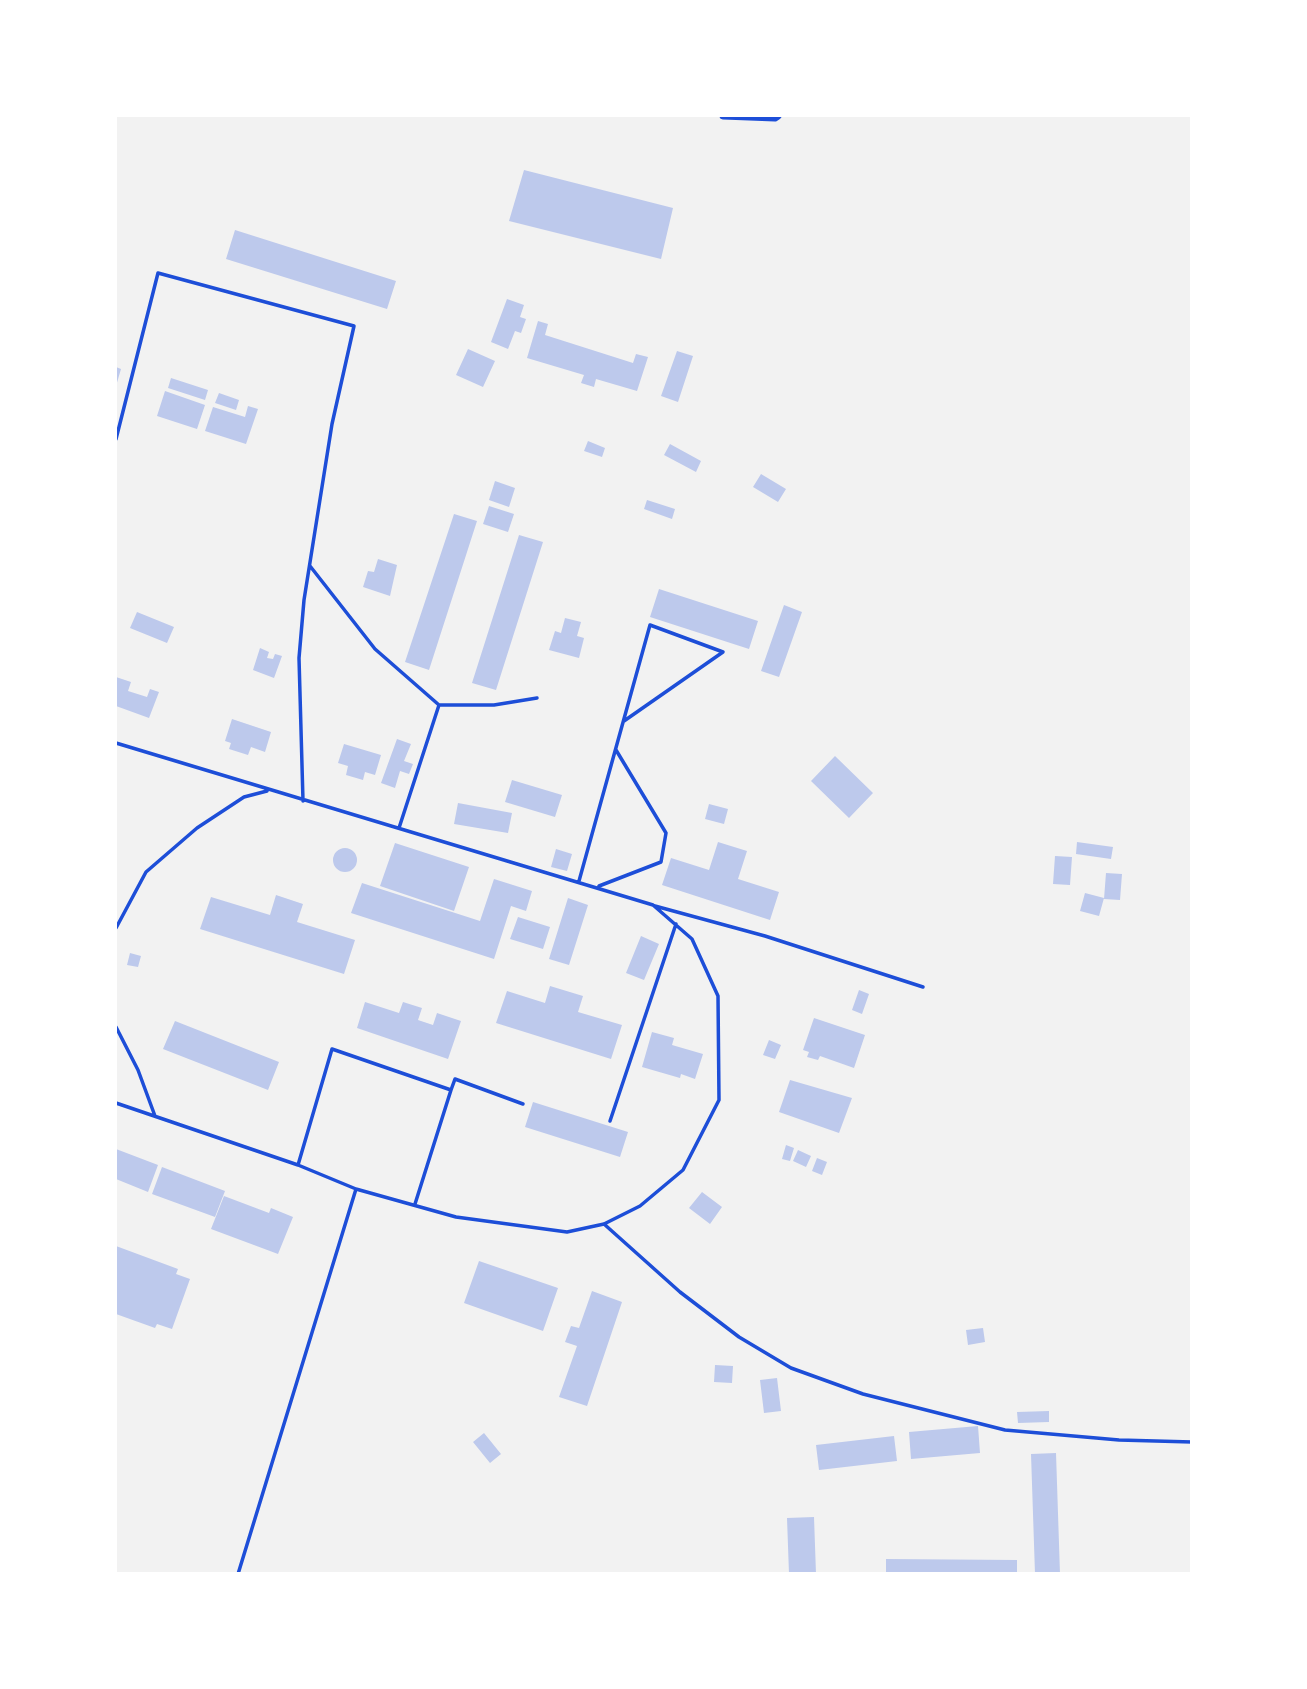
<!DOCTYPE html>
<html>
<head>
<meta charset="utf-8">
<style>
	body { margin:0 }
	#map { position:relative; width:1307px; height:1689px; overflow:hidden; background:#f2f2f2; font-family:"Source Sans 3",sans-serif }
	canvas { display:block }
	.frame { position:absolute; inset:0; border:117px solid #fff; pointer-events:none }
</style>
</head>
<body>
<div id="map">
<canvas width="1307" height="1689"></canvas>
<div class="frame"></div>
</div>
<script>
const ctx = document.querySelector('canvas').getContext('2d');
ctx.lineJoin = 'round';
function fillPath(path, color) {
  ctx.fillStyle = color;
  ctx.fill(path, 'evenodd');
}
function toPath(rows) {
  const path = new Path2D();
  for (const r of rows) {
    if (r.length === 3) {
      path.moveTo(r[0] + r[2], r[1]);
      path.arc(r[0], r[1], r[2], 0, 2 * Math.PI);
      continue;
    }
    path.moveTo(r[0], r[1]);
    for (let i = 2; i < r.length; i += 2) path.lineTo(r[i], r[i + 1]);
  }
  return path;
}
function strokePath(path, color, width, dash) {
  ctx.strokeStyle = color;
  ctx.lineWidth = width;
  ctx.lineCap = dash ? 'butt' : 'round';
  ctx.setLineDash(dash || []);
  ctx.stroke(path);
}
fillPath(toPath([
	[524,170,673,208,661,259,509,221],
	[235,230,396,281,387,309,226,259],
	[507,299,524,305,520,317,526,319,521,333,515,331,508,349,491,342],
	[538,321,548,324,545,335,633,363,636,354,648,357,637,391,596,379,594,387,581,383,584,375,527,358],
	[468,349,495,361,483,387,456,375],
	[677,351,693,356,678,402,661,396],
	[116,367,121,369,116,386],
	[171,378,208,390,205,400,168,388],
	[165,391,205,405,197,429,157,416],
	[219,393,239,400,236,410,215,403],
	[248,406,258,409,246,444,205,431,213,407,245,417],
	[588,441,605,448,602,457,584,451],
	[670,444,701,461,696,472,664,455],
	[761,474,786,489,778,502,753,487],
	[495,481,515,488,509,507,489,500],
	[647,500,675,509,672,519,644,509],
	[489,506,514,514,508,532,483,524],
	[454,514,477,521,429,670,405,662],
	[519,535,543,542,496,690,472,683],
	[378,559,397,565,390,596,363,587,368,571,374,572],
	[659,589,758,621,749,649,650,617],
	[784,605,802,612,779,677,761,671],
	[137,612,174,627,167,643,130,628],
	[565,618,581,622,577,636,584,638,579,658,549,650,555,631,561,633],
	[260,648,269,652,267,658,273,659,275,654,282,656,274,678,253,670],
	[116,677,131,682,128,691,147,697,150,689,159,692,149,718,116,706],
	[232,719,271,732,265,752,251,747,248,755,229,749,231,743,225,741],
	[397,739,411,744,404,761,413,764,409,774,400,771,395,788,381,783],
	[344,744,381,755,375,775,365,772,363,780,346,775,348,766,338,763],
	[835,756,873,793,849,818,811,781],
	[512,780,562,795,555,817,505,802],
	[458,803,512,813,508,833,454,824],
	[709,804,728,809,724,824,705,819],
	[718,842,747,851,738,879,779,892,770,920,662,885,671,858,709,870],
	[1077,842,1113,847,1111,859,1076,854],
	[395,843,469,867,454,911,380,886],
	[345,860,12],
	[556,849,572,854,567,871,551,867],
	[1055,856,1072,857,1070,885,1053,884],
	[1106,873,1122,874,1120,900,1104,899],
	[494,879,532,891,526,911,511,906,494,959,351,913,362,883,480,921],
	[1085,893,1104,898,1099,916,1080,911],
	[276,895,303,904,297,922,355,940,344,974,200,929,211,897,270,915],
	[568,898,588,905,569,965,549,959],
	[518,917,550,927,543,949,510,939],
	[641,936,659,944,644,980,626,973],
	[130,953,141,956,138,967,127,965],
	[550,986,583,996,578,1012,622,1025,611,1059,496,1023,507,991,545,1003],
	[859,990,869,994,862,1014,852,1010],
	[365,1002,399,1013,403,1002,422,1008,418,1020,433,1025,437,1013,461,1021,448,1059,357,1028],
	[814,1018,865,1035,854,1068,820,1056,818,1060,807,1057,809,1052,803,1050],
	[175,1021,279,1062,268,1090,163,1049],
	[652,1032,674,1038,672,1045,703,1054,695,1079,681,1074,680,1078,642,1067],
	[769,1040,781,1045,775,1059,763,1055],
	[790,1080,852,1098,839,1133,779,1112],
	[533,1102,628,1132,620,1157,525,1127],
	[786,1145,794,1148,790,1161,782,1159],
	[116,1149,158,1165,148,1192,116,1179],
	[798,1150,811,1156,806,1167,793,1161],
	[817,1158,827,1162,822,1175,812,1171],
	[162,1167,225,1191,215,1217,152,1194],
	[702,1192,722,1207,710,1224,689,1208],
	[224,1196,269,1213,271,1208,293,1217,278,1254,211,1229],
	[116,1246,178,1269,176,1274,190,1279,172,1329,157,1324,155,1328,116,1314],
	[479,1261,558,1288,543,1331,464,1303],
	[592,1291,622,1302,587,1406,559,1397,577,1346,565,1342,571,1326,579,1328],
	[983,1328,985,1342,968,1345,966,1330],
	[715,1365,733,1366,732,1383,714,1382],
	[777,1378,781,1411,764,1413,760,1380],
	[1049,1411,1049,1422,1018,1423,1017,1412],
	[978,1426,980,1453,911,1459,909,1432],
	[484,1433,501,1454,490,1463,473,1442],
	[894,1436,897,1461,819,1470,816,1445],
	[1056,1453,1060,1574,1035,1574,1031,1454],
	[814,1517,816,1574,789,1574,787,1518],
	[886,1559,1017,1560,1017,1574,886,1574]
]), '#bdc9ec');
strokePath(toPath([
	[116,439,158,273,354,326,332,424,304,600,299,658,303,801],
	[310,566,375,649,439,705,399,828],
	[439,705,494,705,537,698],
	[116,743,653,905,692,939,718,996,719,1100,683,1170,640,1206,604,1224,567,1232,456,1217,356,1189,298,1165,116,1103],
	[579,881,650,625,723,652,624,721],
	[599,886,661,862,666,833,616,750],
	[655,906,765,936,923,987],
	[116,928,146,872,197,828,244,797,267,791],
	[116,1027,138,1070,155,1116],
	[451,1090,455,1079,523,1104],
	[610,1121,676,924],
	[298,1165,332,1049,451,1090,415,1204],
	[604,1224,680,1292,739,1337,791,1368,863,1394,1005,1430,1119,1440,1192,1442],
	[238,1574,356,1189]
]), '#1d4ed8', 3.5);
strokePath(toPath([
	[723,116,775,118,778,116]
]), '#1d4ed8', 7);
</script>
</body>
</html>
